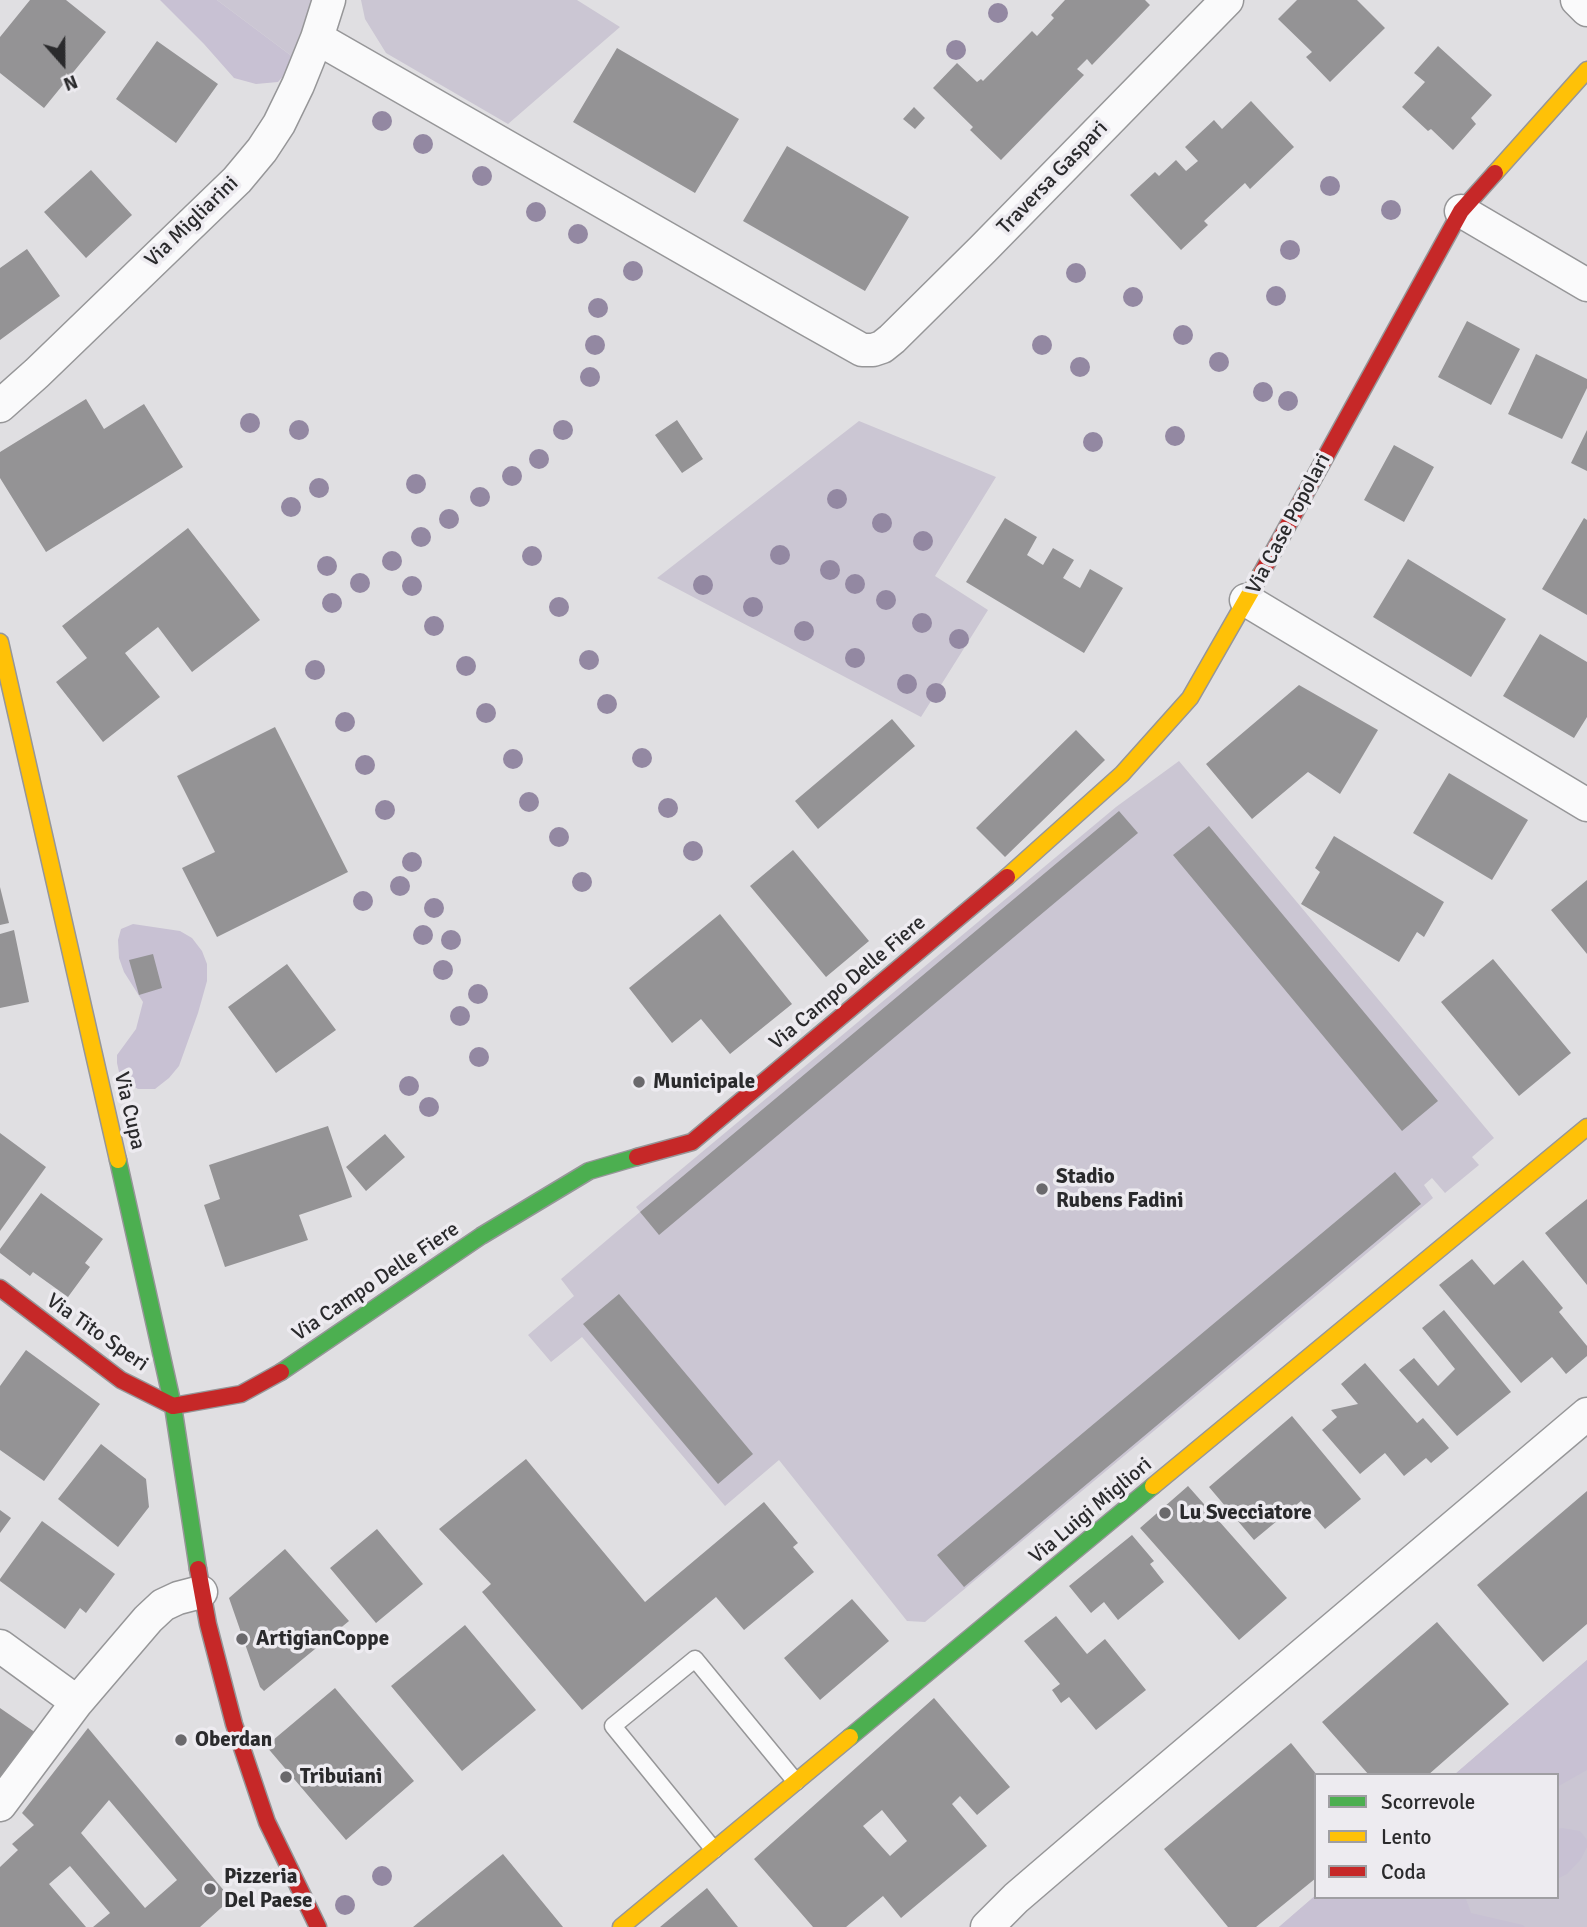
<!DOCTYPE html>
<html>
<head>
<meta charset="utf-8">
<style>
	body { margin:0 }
	#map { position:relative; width:1587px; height:1927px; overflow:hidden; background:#e0dfe2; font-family:Signika,sans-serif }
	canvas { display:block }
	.legend { position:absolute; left:1314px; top:1773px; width:245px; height:126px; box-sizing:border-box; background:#edebf0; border:2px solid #9f9ea2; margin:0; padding:9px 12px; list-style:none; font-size:21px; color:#2a2a2c }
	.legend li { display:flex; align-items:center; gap:14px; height:35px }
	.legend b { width:35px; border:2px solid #9f9ea2 }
	.north { position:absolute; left:28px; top:28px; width:70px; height:70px; -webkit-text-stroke:5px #edebf0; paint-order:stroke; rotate:159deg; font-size:19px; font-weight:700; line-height:28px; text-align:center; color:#2a2a2c }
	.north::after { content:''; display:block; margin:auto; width:24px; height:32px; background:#2a2a2c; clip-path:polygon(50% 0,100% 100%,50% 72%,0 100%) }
</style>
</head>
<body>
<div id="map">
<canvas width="1587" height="1927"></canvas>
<ul class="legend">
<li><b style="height:9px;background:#4caf50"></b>Scorrevole</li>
<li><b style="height:9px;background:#ffc107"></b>Lento</li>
<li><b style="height:9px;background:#c62828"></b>Coda</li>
</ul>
<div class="north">N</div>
</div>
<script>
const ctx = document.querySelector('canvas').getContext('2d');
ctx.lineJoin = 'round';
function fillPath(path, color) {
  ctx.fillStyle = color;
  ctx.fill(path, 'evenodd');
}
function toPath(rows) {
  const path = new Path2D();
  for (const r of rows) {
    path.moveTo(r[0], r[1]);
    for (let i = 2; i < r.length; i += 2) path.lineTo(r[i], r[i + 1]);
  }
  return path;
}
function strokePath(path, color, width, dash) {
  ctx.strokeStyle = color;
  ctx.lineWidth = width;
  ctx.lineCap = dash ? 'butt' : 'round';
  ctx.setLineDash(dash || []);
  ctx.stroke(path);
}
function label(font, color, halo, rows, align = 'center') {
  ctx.font = font + ' Signika,sans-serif';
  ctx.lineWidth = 7;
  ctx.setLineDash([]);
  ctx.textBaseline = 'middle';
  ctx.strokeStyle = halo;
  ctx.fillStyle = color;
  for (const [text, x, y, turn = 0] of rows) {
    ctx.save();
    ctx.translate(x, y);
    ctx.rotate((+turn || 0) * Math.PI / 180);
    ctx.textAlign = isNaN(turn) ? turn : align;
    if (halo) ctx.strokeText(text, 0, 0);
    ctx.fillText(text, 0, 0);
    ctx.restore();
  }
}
fillPath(toPath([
	[217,0,315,0,293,57],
	[361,0,577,0,620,27,508,124,386,53,365,19],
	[859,421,996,477,935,576,988,610,921,717,657,578],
	[1179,761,1494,1138,1472,1157,1479,1165,1445,1193,1432,1178,1424,1185,1433,1198,925,1622,907,1621,779,1460,725,1506,582,1337,551,1362,528,1335,574,1296,561,1279,640,1212,636,1207,1116,807],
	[1587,1660,1587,1927,1279,1927,1316,1895,1316,1897,1557,1897,1557,1775,1454,1775]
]), '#cbc6d3');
fillPath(toPath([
	[160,0,217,0,293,57,286,73,278,82,256,84,234,78,204,44],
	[133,924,180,931,192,938,202,951,207,964,207,981,198,1013,179,1066,169,1078,155,1089,138,1089,129,1084,119,1072,117,1063,117,1055,136,1029,143,1002,124,972,119,958,118,940,121,929],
	[1587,1660,1587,1770,1557,1787,1557,1775,1454,1775],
	[1562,1828,1580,1831,1587,1840,1587,1847,1581,1859,1567,1874,1557,1879,1557,1829],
	[1316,1895,1316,1897,1490,1897,1466,1899,1471,1913,1523,1925,1525,1927,1279,1927]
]), '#c8c1d3');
fillPath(toPath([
	[30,0,66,0,106,32,44,108,0,73,0,37],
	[1065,0,1145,0,1150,5,1092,65,1087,59,1077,69,1084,75,1001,160,970,130,973,127,933,88,957,63,977,82,981,79,983,81,1032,31,1037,36,1054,18,1051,15],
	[1297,0,1357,0,1385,28,1330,82,1306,57,1312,52,1278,19],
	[157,41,218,84,176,143,116,99],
	[1438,46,1492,95,1471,118,1476,124,1453,150,1431,129,1428,131,1402,107,1425,82,1414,73],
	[617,48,739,119,695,193,573,122],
	[1251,101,1294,147,1250,189,1245,183,1204,221,1208,225,1181,250,1130,195,1155,172,1159,176,1176,160,1186,171,1198,161,1185,147,1214,120,1222,129],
	[914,107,925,118,915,129,903,119],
	[787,146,909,217,865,291,743,221],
	[91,170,132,215,86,258,44,212],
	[27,249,60,296,0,340,0,268],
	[1467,321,1520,349,1491,405,1438,377],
	[1536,354,1587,379,1587,388,1562,439,1508,414],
	[86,399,104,429,144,404,183,467,46,552,0,478,0,452],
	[677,420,703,459,682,473,655,435],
	[1587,430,1587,471,1571,463],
	[1394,445,1434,467,1404,522,1364,500],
	[1005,518,1037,537,1027,555,1043,565,1053,548,1074,560,1063,578,1080,588,1090,569,1123,588,1084,653,966,582],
	[1584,518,1587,520,1587,615,1542,589],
	[188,528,260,620,192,672,158,627,125,653,160,697,103,742,56,682,87,658,62,626],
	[1408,559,1506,619,1471,677,1373,617],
	[1540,634,1587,662,1587,717,1574,738,1503,696],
	[1299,685,1378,730,1340,794,1308,772,1252,819,1206,764],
	[892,719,915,746,818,829,795,801],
	[275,727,348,872,217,937,182,868,215,852,177,776],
	[1076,730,1105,760,1005,857,976,828],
	[1449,773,1528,820,1492,880,1413,833],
	[1119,811,1138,833,659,1235,640,1212],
	[1209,826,1438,1101,1402,1131,1173,855],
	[1334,836,1444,902,1424,937,1417,932,1399,962,1301,904,1320,872,1315,868],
	[793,850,869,941,826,977,750,886],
	[1587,880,1587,954,1551,910],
	[0,887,9,923,0,925],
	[720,914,792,1004,730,1054,701,1019,672,1043,629,988],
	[14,930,29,1002,0,1008,0,934],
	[153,954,162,988,139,995,129,960],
	[1493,959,1571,1053,1519,1096,1441,1002],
	[287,964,336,1030,276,1073,228,1007],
	[328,1126,352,1197,299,1215,308,1240,225,1267,204,1205,220,1199,209,1165],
	[0,1133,46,1167,0,1231],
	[385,1134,405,1157,366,1191,346,1167],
	[1395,1172,1421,1204,964,1587,937,1555],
	[41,1193,103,1239,85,1263,90,1267,68,1297,33,1272,30,1276,0,1253,0,1249],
	[1587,1199,1587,1285,1545,1233],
	[1472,1259,1494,1285,1523,1260,1563,1308,1559,1312,1587,1346,1587,1356,1566,1374,1552,1357,1521,1383,1439,1285],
	[619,1294,753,1454,718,1484,583,1324],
	[1444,1310,1511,1392,1457,1436,1399,1370,1414,1358,1438,1386,1455,1369,1422,1328],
	[26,1350,100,1404,44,1481,0,1450,0,1386],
	[1365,1363,1417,1423,1423,1418,1449,1448,1431,1463,1426,1458,1404,1476,1385,1453,1360,1474,1322,1430,1337,1417,1331,1410,1358,1404,1341,1384],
	[1292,1416,1361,1499,1325,1529,1301,1501,1254,1540,1209,1487],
	[101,1444,146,1479,149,1507,118,1547,58,1499],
	[526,1459,645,1602,764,1502,798,1543,793,1547,814,1572,744,1630,716,1597,582,1710,482,1592,491,1584,439,1529],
	[1188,1486,1287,1598,1239,1640,1140,1528],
	[1587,1491,1587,1624,1543,1662,1477,1585],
	[0,1510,11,1518,0,1533],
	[42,1521,115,1574,86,1613,80,1608,65,1629,0,1581,0,1579],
	[377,1529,423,1584,376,1623,330,1568],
	[1132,1535,1154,1561,1150,1564,1164,1582,1118,1620,1104,1602,1091,1613,1069,1586],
	[285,1549,349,1621,264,1691,260,1687,229,1598],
	[852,1599,889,1641,820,1700,784,1658],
	[1056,1616,1087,1654,1105,1639,1146,1690,1096,1730,1069,1697,1061,1703,1052,1690,1060,1684,1024,1641],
	[1437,1622,1509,1704,1428,1775,1369,1775,1322,1722],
	[465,1625,536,1710,462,1771,391,1686],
	[335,1688,414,1781,346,1840,266,1746],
	[934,1698,1010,1787,977,1815,960,1796,952,1804,987,1846,901,1918,883,1896,846,1927,813,1927,754,1859],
	[882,1810,907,1841,890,1856,863,1826],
	[0,1708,36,1733,0,1779],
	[88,1728,231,1899,200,1927,93,1927,110,1913,70,1866,49,1884,86,1927,0,1927,0,1867,18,1850,12,1844,34,1825,22,1813],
	[109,1800,177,1880,145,1908,81,1833],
	[1291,1743,1317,1775,1316,1775,1316,1878,1256,1927,1228,1927,1164,1849],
	[503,1854,563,1927,413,1927],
	[707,1888,738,1927,660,1927]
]), '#949395');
const lane = toPath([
	[714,1850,613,1726,695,1659,796,1782]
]);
const street = toPath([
	[1577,0,1587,10],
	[317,38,807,319,862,350,873,350,882,347,892,339,983,249,1227,0],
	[1461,211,1587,285],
	[0,406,37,373,237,180,262,150,279,124,298,85,317,38,329,0],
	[1246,600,1587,805],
	[0,1646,77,1702],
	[0,1805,77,1702,148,1619,163,1605,178,1598,201,1592],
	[987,1927,1016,1898,1100,1826,1587,1414]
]);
const fast = toPath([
	[118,1160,173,1406,198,1569],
	[281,1372,481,1236,589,1171,637,1157],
	[850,1737,1153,1486]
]);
const slow = toPath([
	[1495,173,1587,70],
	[0,642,118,1160],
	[1007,877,1122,774,1190,698,1261,574],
	[1153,1486,1587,1127],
	[621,1927,850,1737]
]);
const jam = toPath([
	[1261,574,1461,211,1495,173],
	[637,1157,692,1142,1007,877],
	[0,1288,121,1380,173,1406,241,1394,281,1372],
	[198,1569,208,1624,234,1724,267,1822,318,1927]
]);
strokePath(lane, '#969698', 19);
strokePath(street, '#969698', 35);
strokePath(fast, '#969698', 19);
strokePath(slow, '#969698', 19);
strokePath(jam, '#969698', 19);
strokePath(lane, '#fafafb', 16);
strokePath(street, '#fafafb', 32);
strokePath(fast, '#4caf50', 16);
strokePath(slow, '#ffc107', 16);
strokePath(jam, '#c62828', 16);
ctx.fillStyle = '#9388a2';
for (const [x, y] of [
	[998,13],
	[956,50],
	[382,121],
	[423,144],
	[482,176],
	[1330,186],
	[1391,210],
	[536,212],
	[578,234],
	[1290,250],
	[633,271],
	[1076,273],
	[1276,296],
	[1133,297],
	[598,308],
	[1183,335],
	[595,345],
	[1042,345],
	[1219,362],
	[1080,367],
	[590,377],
	[1263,392],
	[1288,401],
	[250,423],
	[299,430],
	[563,430],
	[1175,436],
	[1093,442],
	[539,459],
	[512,476],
	[416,484],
	[319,488],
	[480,497],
	[837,499],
	[291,507],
	[449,519],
	[882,523],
	[421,537],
	[923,541],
	[780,555],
	[532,556],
	[392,561],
	[327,566],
	[830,570],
	[360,583],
	[855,584],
	[703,585],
	[412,586],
	[886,600],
	[332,603],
	[559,607],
	[753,607],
	[922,623],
	[434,626],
	[804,631],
	[959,639],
	[855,658],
	[589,660],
	[466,666],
	[315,670],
	[907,684],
	[936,693],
	[607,704],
	[486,713],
	[345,722],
	[642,758],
	[513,759],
	[365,765],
	[529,802],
	[668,808],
	[385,810],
	[559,837],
	[693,851],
	[412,862],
	[582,882],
	[400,886],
	[363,901],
	[434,908],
	[423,935],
	[451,940],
	[443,970],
	[478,994],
	[460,1016],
	[479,1057],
	[409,1086],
	[429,1107],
	[382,1876],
	[345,1905]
]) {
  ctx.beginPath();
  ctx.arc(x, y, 10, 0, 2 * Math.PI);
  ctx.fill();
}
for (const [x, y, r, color] of [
	[639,1082,7,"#6a696c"],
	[1042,1189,7,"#6a696c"],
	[1165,1513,7,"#6a696c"],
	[242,1639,7,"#6a696c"],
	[181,1740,7,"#6a696c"],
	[286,1777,7,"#6a696c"],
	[210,1889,7,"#6a696c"]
]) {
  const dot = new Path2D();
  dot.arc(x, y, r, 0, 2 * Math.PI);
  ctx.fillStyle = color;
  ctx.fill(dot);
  strokePath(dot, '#edebf0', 2.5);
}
label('21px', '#2a2a2c', '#edebf0', [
	["Traversa Gaspari",1053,178,-46],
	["Via Migliarini",192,222,-44],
	["Via Case Popolari",1289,524,-62],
	["Via Campo Delle Fiere",848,983,-40],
	["Via Cupa",129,1111,77],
	["Via Campo Delle Fiere",376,1282,-34],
	["Via Tito Speri",97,1333,35],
	["Via Luigi Migliori",1091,1511,-40]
]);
label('bold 21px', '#2a2a2c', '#edebf0', [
	["Municipale",653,1082],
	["Stadio",1056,1177],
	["Rubens Fadini",1056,1201],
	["Lu Svecciatore",1179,1513],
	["ArtigianCoppe",256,1639],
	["Oberdan",195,1740],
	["Tribuiani",300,1777],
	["Pizzeria",224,1877],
	["Del Paese",224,1901]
], 'left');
</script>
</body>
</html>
